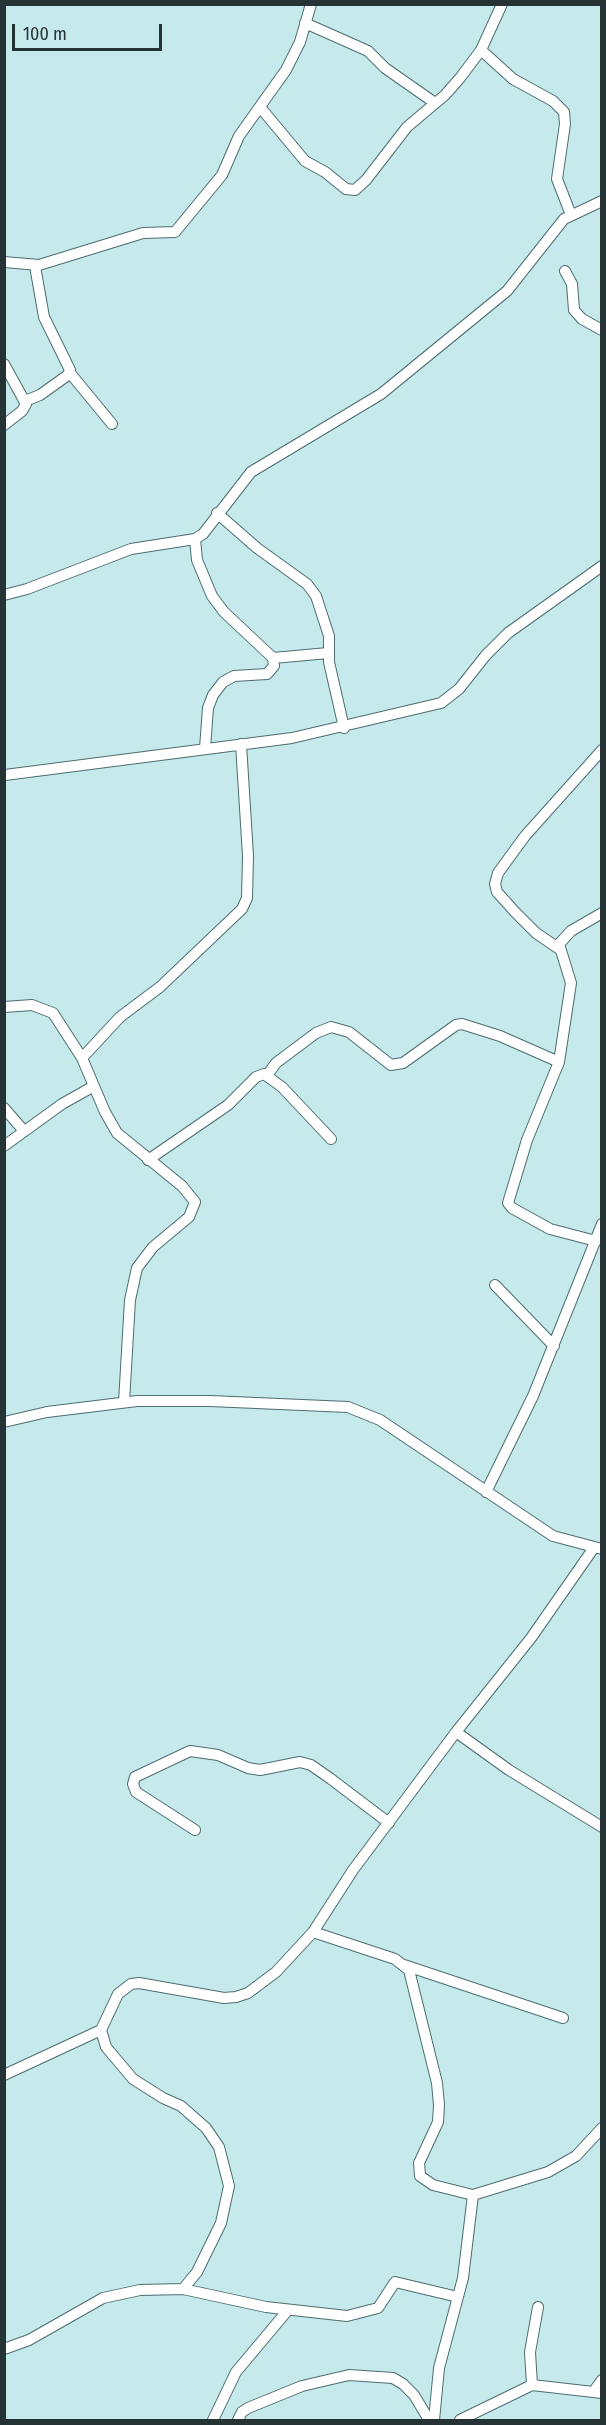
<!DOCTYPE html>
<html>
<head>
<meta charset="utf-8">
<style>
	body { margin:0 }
	#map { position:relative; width:606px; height:2425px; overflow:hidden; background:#c6e9ec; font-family:"Fira Sans Condensed",sans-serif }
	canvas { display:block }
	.frame { position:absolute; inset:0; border:6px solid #263335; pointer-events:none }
	.scale { position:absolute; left:12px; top:24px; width:150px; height:27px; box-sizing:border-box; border:3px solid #263335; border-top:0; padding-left:8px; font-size:18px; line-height:21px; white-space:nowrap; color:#263335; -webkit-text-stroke:4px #c6e9ec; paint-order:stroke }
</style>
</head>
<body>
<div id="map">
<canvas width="606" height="2425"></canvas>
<div class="frame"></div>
<div class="scale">100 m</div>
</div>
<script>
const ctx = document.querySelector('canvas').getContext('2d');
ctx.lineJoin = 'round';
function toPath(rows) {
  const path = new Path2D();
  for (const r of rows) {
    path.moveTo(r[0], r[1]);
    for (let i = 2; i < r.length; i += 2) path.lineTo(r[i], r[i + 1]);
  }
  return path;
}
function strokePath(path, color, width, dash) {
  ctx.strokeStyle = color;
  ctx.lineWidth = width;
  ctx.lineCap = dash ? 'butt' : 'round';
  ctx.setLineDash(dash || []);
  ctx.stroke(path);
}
const minor = toPath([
	[305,23,368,51,385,68,435,103],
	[481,50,513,79,553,101,564,112,565,124,557,179,571,215],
	[260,107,305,161,325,172,346,189,355,190,366,180,407,127,445,95,460,78,481,50,502,4],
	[4,262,39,265,143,233,175,232,222,175,239,136,286,70,300,42,311,4],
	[565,271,572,284,574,310,582,319,602,330],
	[4,364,26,404,22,411,4,425],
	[70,373,112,424],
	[25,401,40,395,68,375,70,370,44,317,35,266],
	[217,513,257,548,307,584,316,596,329,636,329,662,344,728],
	[195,539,197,560,212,596,224,612,273,658,274,666,267,674,234,676,223,682,213,695,208,708,205,748],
	[4,595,27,589,131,549,195,539,203,534,251,472,381,394,507,291,564,219,602,201],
	[273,658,328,653],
	[5,775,292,738,441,703,459,689,486,655,508,633,602,566],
	[558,948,536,933,515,912,497,892,495,884,498,873,525,836,602,750],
	[4,1007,32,1005,53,1013,82,1058,105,1112,117,1133,182,1186,195,1202,189,1217,153,1247,137,1268,130,1300,124,1402],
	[82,1058,120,1017,160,987,242,909,247,898,248,856,241,744],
	[268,1074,276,1063,316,1033,331,1027,349,1032,391,1065,403,1063,456,1025,462,1024,500,1036,559,1062],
	[4,1108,24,1131],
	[4,1146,62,1104,94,1086],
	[148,1160,228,1105,256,1077,264,1074,282,1087,331,1139],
	[596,1241,550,1229,512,1208,508,1203,527,1140,559,1062,571,983,559,944,571,931,602,913],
	[495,1285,554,1346],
	[4,1422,47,1412,137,1401,210,1401,348,1407,380,1420,553,1536,602,1549],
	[486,1492,533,1396,602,1224],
	[456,1732,509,1770,602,1827],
	[195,1830,136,1792,133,1784,135,1777,190,1751,218,1755,248,1768,260,1770,300,1762,311,1765,331,1779,389,1823],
	[313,1932,395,1959,409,1970,437,2083,439,2105,438,2122,419,2163,420,2176,433,2185,473,2195,463,2278,439,2368,434,2420],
	[404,1965,563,2018],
	[4,2075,101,2030],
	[473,2195,548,2172,576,2156,602,2128],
	[183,2289,266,2307,347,2316,378,2308,395,2282,458,2297],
	[4,2349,29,2340,103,2298,140,2290,183,2289,197,2272,221,2223,229,2186,219,2147,206,2128,181,2106,163,2098,133,2079,106,2047,101,2030,118,1994,131,1984,139,1983,224,1998,236,1997,248,1993,276,1972,313,1932,353,1870,456,1732,531,1638,593,1549],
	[532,2385,530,2352,538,2307],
	[594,2391,602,2380],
	[213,2420,236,2372,288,2310],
	[238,2420,242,2412,248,2408,302,2386,349,2375,393,2378,403,2384,414,2395,429,2420],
	[460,2420,532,2385,602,2393]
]);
strokePath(minor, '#4d6d70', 12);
strokePath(minor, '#fff', 10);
</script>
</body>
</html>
